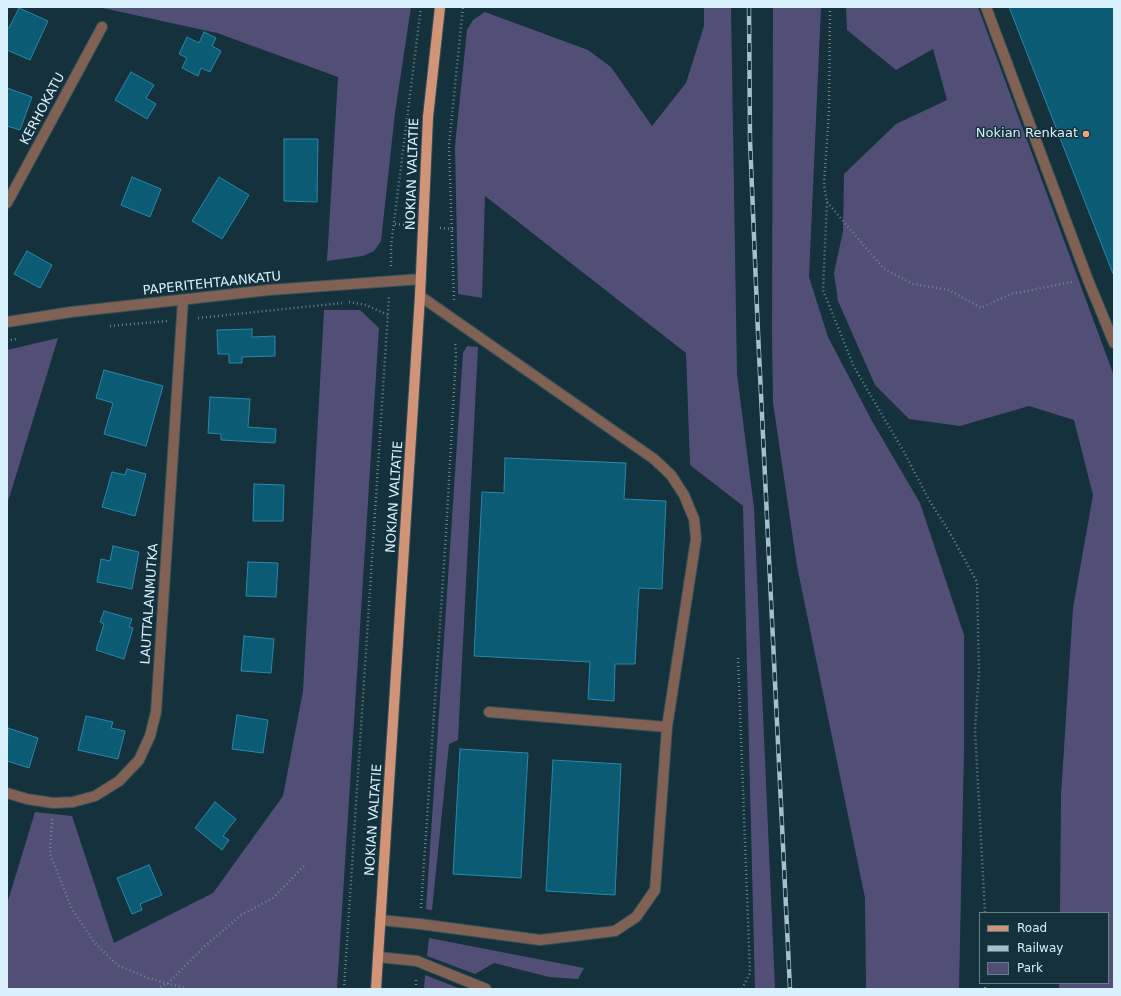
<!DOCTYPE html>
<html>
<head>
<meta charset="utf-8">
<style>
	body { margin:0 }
	#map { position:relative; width:1121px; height:996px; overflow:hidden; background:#14313c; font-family:"DejaVu Sans",sans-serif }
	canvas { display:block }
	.frame { position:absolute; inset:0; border:8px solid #d8f1fc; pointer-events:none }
	.legend { position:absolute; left:979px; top:912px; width:130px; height:72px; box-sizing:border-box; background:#14313c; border:1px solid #627e89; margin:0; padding:5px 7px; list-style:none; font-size:12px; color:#d8f1fc }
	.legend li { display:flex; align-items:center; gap:8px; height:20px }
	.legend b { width:20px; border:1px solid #627e89 }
</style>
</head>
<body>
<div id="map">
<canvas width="1121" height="996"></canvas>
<div class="frame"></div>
<ul class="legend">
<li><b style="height:5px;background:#d29477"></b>Road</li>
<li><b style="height:5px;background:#a6c0cb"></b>Railway</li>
<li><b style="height:11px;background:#524f77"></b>Park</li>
</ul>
</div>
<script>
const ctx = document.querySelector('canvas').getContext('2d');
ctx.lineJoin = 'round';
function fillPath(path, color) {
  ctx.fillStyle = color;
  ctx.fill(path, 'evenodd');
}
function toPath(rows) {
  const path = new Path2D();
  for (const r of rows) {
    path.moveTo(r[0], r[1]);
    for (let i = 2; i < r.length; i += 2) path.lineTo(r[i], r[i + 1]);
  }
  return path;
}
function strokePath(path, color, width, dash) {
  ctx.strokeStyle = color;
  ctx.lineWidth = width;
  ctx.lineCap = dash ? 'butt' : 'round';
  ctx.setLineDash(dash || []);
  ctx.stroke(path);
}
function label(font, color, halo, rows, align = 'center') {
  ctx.font = font + ' "DejaVu Sans",sans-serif';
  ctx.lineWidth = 3;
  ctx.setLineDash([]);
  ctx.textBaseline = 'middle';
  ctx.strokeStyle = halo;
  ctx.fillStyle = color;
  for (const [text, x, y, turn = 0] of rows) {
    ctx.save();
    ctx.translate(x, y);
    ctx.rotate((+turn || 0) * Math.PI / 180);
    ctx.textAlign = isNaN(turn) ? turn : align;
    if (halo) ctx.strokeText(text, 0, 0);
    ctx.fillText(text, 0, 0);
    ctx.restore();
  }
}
fillPath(toPath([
	[98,7,411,7,395,113,381,241,374,251,363,256,327,261,338,77,217,33],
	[704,7,731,7,737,374,754,508,775,989,755,989,743,506,690,465,686,353,485,196,482,298,458,294,455,146,467,30,473,20,485,12,588,50,611,67,652,126,686,83,704,26],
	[773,7,821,7,809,277,828,337,872,421,920,503,964,635,964,749,959,989,866,989,865,898,797,566,773,403,772,335],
	[846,7,978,7,1114,376,1114,989,1059,989,1059,983,1108,983,1108,913,1060,913,1061,795,1073,608,1093,495,1074,420,1029,406,960,426,909,419,875,385,838,301,834,273,843,231,844,174,896,124,947,100,933,49,896,70,847,30],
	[324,310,360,310,379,328,337,989,7,989,7,904,35,812,72,816,114,943,213,893,283,796,303,691],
	[58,338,10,495,7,504,7,350],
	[467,346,478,347,458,740,449,744,432,910,426,909,463,353],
	[429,938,584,968,578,979,549,977,494,963,475,974,427,956],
	[425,975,461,989,424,989]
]), '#524f77');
const building = toPath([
	[1009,7,1114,7,1114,276,1108,261,1009,7],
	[19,8,48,21,30,60,7,50,7,27,9,28,19,8],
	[204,32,216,38,212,46,221,51,210,72,201,68,198,76,182,68,187,58,179,54,187,37,199,43,204,32],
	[131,72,154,85,146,98,156,104,147,119,115,100,131,72],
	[7,88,32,97,20,130,7,126,7,88],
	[284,139,318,139,317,202,284,201,284,139],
	[132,177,161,189,150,217,121,205,132,177],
	[219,177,249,195,222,239,192,221,219,177],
	[27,251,52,265,40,288,14,274,27,251],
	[252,329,252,337,275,336,275,356,242,357,242,363,229,363,229,354,218,354,217,330,252,329],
	[104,370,163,386,146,446,104,434,113,403,96,398,104,370],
	[210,397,250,399,248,427,276,429,275,443,221,440,221,434,208,433,210,397],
	[505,458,626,463,624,499,666,501,662,589,639,588,635,664,615,664,614,701,588,699,590,662,474,656,482,492,504,493,505,458],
	[127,469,146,474,135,516,102,507,112,472,125,475,127,469],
	[254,484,284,485,283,521,253,521,254,484],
	[113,546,139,552,132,589,97,582,101,559,110,561,113,546],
	[248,562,278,563,276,597,246,596,248,562],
	[104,611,132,619,129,627,133,628,124,659,96,650,104,624,100,622,104,611],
	[244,636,274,639,271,673,241,671,244,636],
	[237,715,268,720,263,753,232,749,237,715],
	[86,716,113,722,111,728,125,731,118,759,78,750,86,716],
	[8,728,38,738,29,768,7,761,8,728],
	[460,749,528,753,521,878,453,874,460,749],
	[553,760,621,764,615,895,546,891,553,760],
	[215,802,236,819,223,836,229,840,222,850,195,828,215,802],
	[149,865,162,895,140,904,142,910,132,914,117,878,149,865]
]);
fillPath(building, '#0c5b74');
strokePath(building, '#2888ab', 1);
const service = toPath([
	[986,7,1088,280,1114,343],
	[420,296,654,459,671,475,684,495,694,519,696,539,667,727,489,712],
	[380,920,420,924,540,940,615,931,636,917,655,890,667,727],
	[378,957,417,961,486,989]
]);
const minor = toPath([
	[7,203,102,27],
	[7,322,71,312,269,290,421,279],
	[7,793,27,799,53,803,73,802,95,796,119,781,139,760,150,736,156,712,183,300]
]);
const primary = toPath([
	[376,989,420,296,428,117,440,7]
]);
strokePath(service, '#33505b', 12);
strokePath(minor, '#33505b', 12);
strokePath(primary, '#33505b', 12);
strokePath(toPath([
	[830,7,829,111,824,185,827,202,823,290,854,367,904,452,929,500,950,533,977,582,979,671,975,730,985,913],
	[827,202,884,269,913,284,949,290,981,308,1011,294,1072,282],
	[395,224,407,225],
	[440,228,453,229],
	[391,266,391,246,421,7],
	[454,300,449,145,463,7],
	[349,302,366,305,388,315],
	[198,318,342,303],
	[110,326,167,321],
	[7,341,16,339],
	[738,658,750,973,742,989],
	[52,819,50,854,72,909,94,942,117,965,148,978,188,989],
	[421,908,446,534,456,354,455,341],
	[985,983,985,989],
	[157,989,168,983,205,946,241,915,273,898,304,866],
	[344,989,389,297],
	[416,989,416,977]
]), '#6b8691', 2.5, [1, 3]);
strokePath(service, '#806153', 10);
strokePath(minor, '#806153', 10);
strokePath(primary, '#d29477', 10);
const rail = toPath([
	[749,7,750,140,758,333,790,989]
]);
strokePath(rail, '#a6c0cb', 4.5);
strokePath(rail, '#14313c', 3, [9]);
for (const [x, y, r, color] of [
	[1086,134,4,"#f1a27b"]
]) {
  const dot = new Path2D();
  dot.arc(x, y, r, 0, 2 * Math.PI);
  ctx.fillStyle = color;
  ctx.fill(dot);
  strokePath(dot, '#14313c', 1.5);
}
label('13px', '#d8f1fc', '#14313c', [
	["KERHOKATU",43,109,-62],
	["NOKIAN VALTATIE",413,174,-88],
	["PAPERITEHTAANKATU",212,284,-6],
	["NOKIAN VALTATIE",395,497,-86],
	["LAUTTALANMUTKA",150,604,-86],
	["NOKIAN VALTATIE",374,820,-86]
]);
label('13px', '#d8f1fc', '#14313c', [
	["Nokian Renkaat",1078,134]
], 'right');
</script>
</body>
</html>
